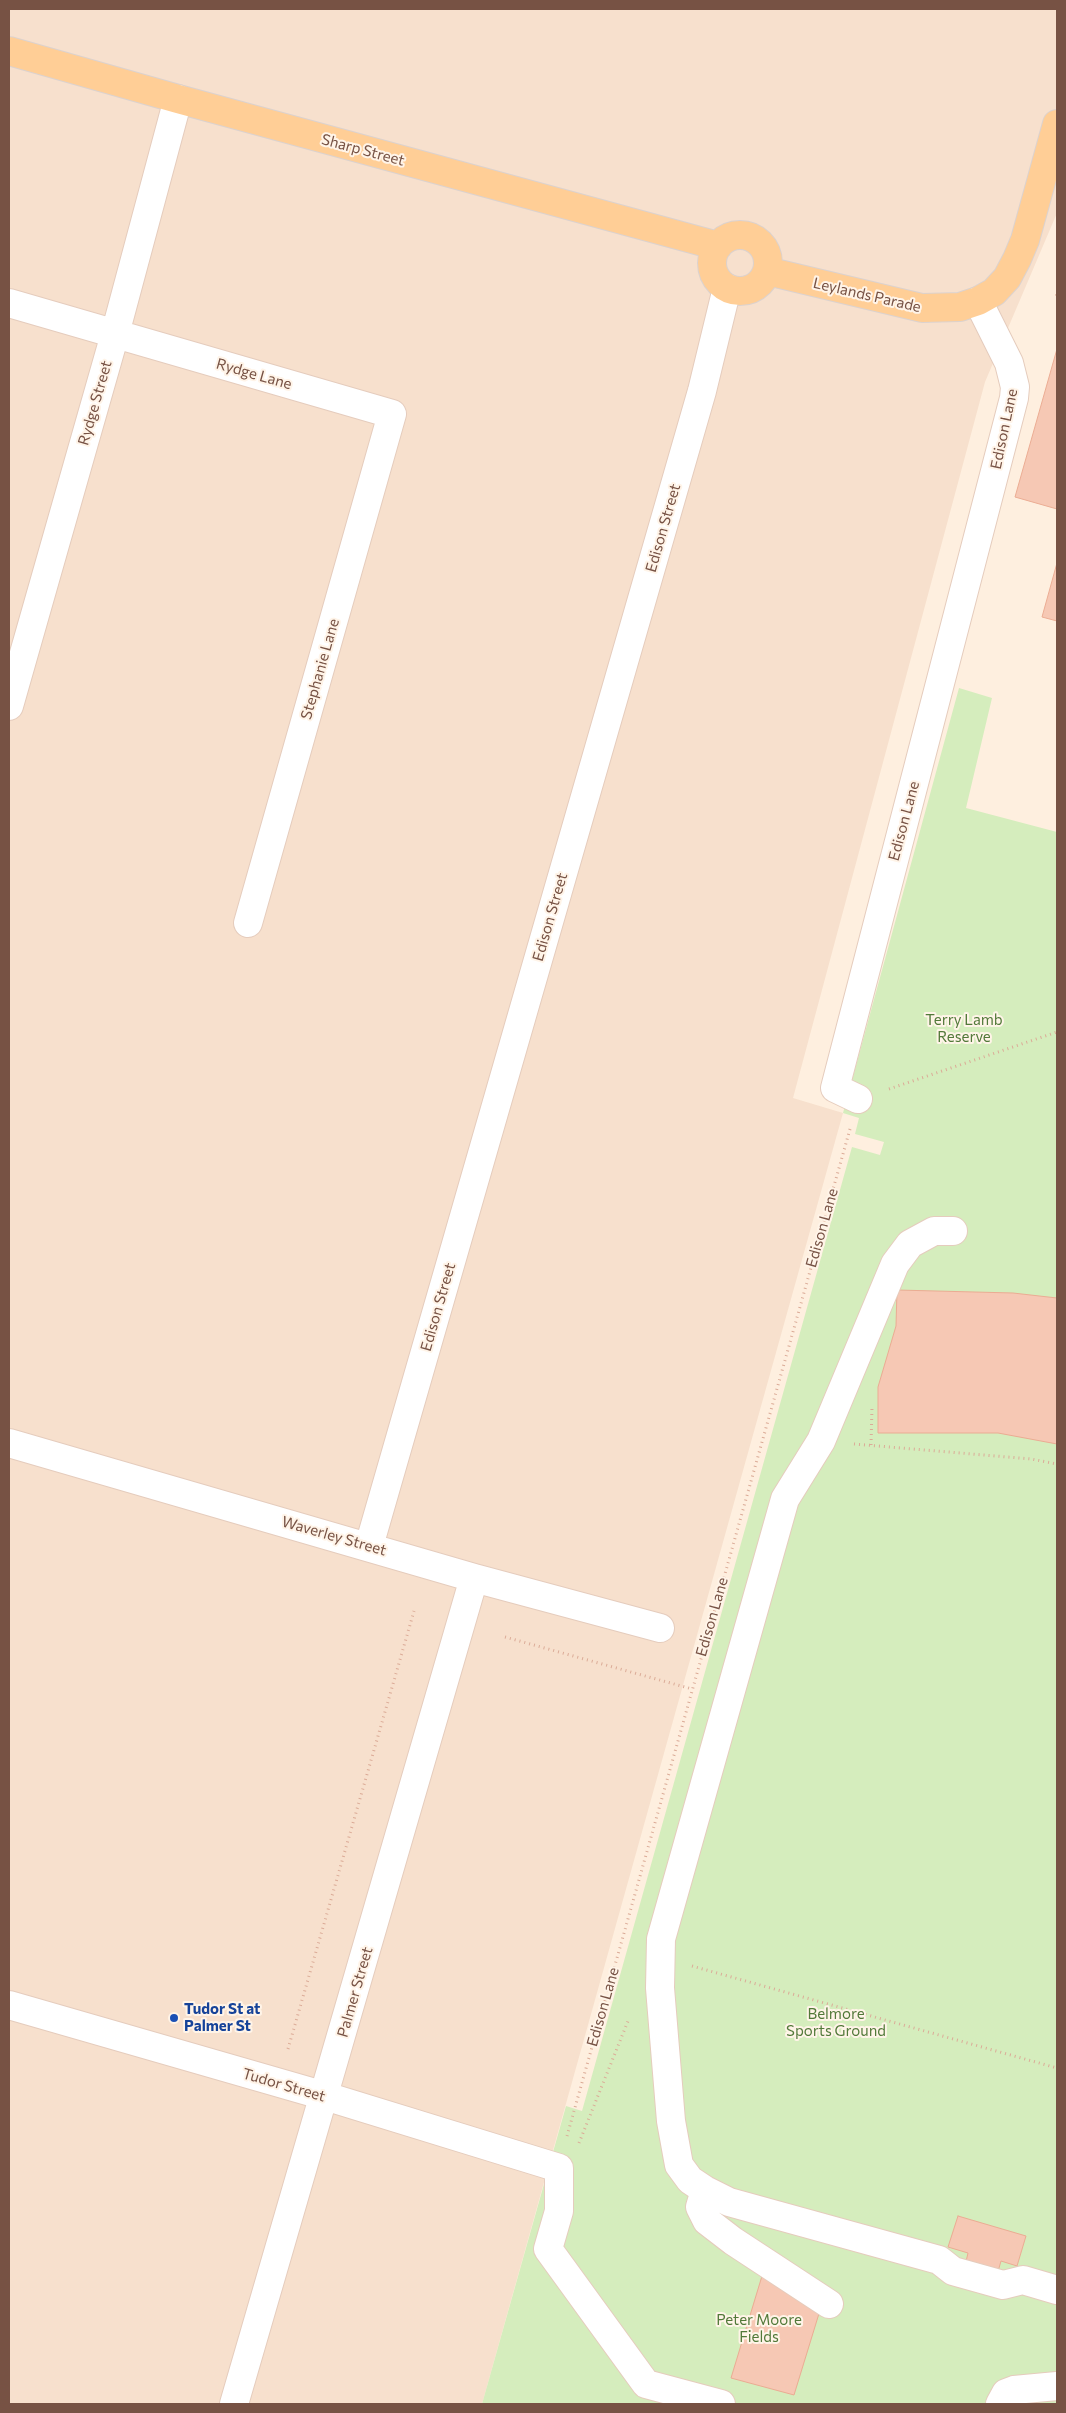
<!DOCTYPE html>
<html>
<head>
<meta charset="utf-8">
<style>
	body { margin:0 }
	#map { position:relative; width:1066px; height:2413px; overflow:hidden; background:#feefdf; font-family:Commissioner,sans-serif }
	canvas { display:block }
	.frame { position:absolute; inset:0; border:10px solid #775244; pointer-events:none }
</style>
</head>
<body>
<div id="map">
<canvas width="1066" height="2413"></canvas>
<div class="frame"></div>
</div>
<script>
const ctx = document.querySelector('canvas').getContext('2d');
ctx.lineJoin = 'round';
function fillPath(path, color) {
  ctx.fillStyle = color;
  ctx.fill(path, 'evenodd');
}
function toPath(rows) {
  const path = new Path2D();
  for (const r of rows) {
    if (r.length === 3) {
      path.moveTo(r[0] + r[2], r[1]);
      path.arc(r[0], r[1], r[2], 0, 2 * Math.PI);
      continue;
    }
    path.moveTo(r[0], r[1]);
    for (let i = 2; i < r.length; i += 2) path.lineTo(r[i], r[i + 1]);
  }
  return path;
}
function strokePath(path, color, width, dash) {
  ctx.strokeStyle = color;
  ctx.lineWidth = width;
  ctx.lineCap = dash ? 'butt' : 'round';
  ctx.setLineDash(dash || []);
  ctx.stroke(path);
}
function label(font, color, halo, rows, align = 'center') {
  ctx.font = font + ' Commissioner,sans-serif';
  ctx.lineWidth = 4;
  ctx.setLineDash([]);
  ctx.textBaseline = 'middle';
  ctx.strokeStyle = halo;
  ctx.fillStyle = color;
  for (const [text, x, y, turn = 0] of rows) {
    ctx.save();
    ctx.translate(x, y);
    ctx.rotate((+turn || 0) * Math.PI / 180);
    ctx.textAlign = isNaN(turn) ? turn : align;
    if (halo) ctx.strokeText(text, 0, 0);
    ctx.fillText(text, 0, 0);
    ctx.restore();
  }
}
fillPath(toPath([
	[9,9,1057,9,1057,213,985,382,793,1098,843,1113,482,2404,9,2404]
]), '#f7e0cd');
fillPath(toPath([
	[959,688,992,698,966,808,1057,832,1057,2404,482,2404,566,2106,582,2111,852,1147,880,1155,884,1142,855,1134,859,1118,843,1113]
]), '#d5edbd');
const building = toPath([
	[1057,349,1057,509,1015,497,1057,349],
	[1057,563,1057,621,1042,617,1057,563],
	[897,1290,1013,1293,1057,1298,1057,1444,998,1433,878,1433,878,1387,896,1326,897,1290],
	[958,2216,1026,2236,1017,2266,1001,2261,997,2275,965,2266,968,2253,948,2247,958,2216],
	[762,2276,821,2307,794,2395,731,2378,762,2276]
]);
fillPath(building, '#f6c8b4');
strokePath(building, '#ebac93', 1);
const minor = toPath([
	[9,303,392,414,248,923],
	[9,706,115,334,178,99],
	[858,1099,835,1088,1014,398,1015,387,1009,363,978,301],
	[953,1231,934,1231,910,1244,895,1264,821,1441,785,1499,661,1939,660,1988,671,2121,679,2165,690,2180,705,2190,729,2202,939,2260,953,2271,1003,2285,1023,2280,1057,2290],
	[9,1443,474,1578,660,1628],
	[369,1546,702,391,727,288],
	[9,2005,325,2096,559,2168,559,2211,548,2249,646,2384,721,2404],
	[705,2190,700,2207,707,2221,733,2241,829,2304],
	[234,2404,474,1578],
	[1000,2404,1006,2393,1014,2390,1057,2386]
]);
const major = toPath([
	[9,51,178,99,718,246],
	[740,263,28],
	[767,271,922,308,960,307,978,301,994,292,1007,278,1017,259,1025,240,1057,124]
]);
strokePath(minor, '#e5ccbd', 30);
strokePath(major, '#dcd2ce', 30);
strokePath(toPath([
	[1056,294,1057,295],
	[889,1089,1057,1032],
	[854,1444,1031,1459,1057,1464],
	[871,1445,872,1407],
	[505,1637,692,1689],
	[692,1966,1057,2068],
	[288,2049,414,1611],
	[567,2136,850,1129],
	[579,2143,628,2021]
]), '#dbab97', 3, [1, 4]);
strokePath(minor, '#fff', 28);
strokePath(major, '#ffce96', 28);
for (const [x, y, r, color] of [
	[174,2018,5,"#1a4fb4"]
]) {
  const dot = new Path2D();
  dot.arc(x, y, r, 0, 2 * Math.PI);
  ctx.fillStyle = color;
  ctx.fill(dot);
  strokePath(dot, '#fff4e8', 2);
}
label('15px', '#775244', '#fff4e8', [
	["Sharp Street",363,150,15],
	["Leylands Parade",867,295,13],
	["Rydge Lane",254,374,16],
	["Rydge Street",95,403,-74],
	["Edison Lane",1004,429,-78],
	["Edison Street",663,528,-74],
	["Stephanie Lane",320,669,-74],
	["Edison Lane",904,821,-75],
	["Edison Street",550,917,-74],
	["Edison Lane",822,1228,-74],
	["Edison Street",438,1307,-74],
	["Waverley Street",334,1536,16],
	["Edison Lane",712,1617,-74],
	["Palmer Street",355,1992,-74],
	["Edison Lane",603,2007,-74],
	["Tudor Street",284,2085,16]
]);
label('15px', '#527939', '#fff4e8', [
	["Terry Lamb",964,1020],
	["Reserve",964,1037],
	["Belmore",836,2014],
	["Sports Ground",836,2031],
	["Peter Moore",759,2320],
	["Fields",759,2337]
]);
label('bold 15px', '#164399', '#fff4e8', [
	["Tudor St at",184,2009],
	["Palmer St",184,2026]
], 'left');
</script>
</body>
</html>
